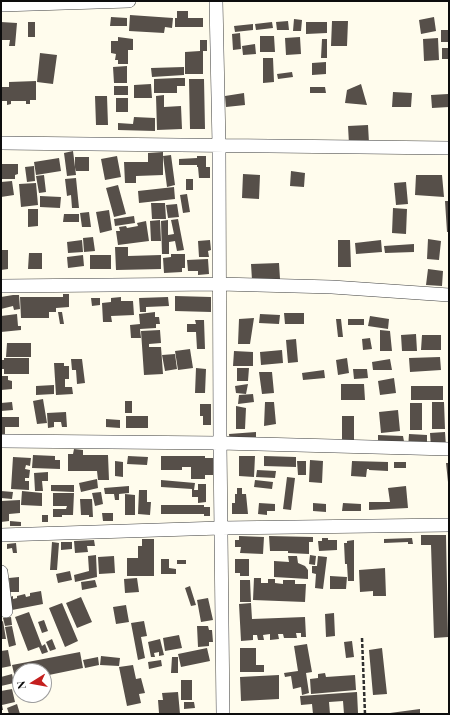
<!DOCTYPE html>
<html>
<head>
<meta charset="utf-8">
<style>
	body { margin:0 }
	#map { position:relative; width:450px; height:715px; overflow:hidden; background:#fffced; font-family:"Playfair Display",serif }
	canvas { display:block }
	.frame { position:absolute; inset:0; border:2px solid #0d0d0d; pointer-events:none }
	.north { position:absolute; left:12px; top:663px; width:40px; height:40px; box-sizing:border-box; background:#fff; border:1px solid #9e9e9e; border-radius:50%; rotate:259deg; font-size:11px; font-weight:700; line-height:16px; text-align:center; color:#0d0d0d }
	.north::after { content:''; display:block; margin:auto; width:14px; height:18px; background:#c41f1e; clip-path:polygon(50% 0,100% 100%,50% 72%,0 100%) }
</style>
</head>
<body>
<div id="map">
<canvas width="450" height="715"></canvas>
<div class="frame"></div>
<div class="north">N</div>
</div>
<script>
const ctx = document.querySelector('canvas').getContext('2d');
ctx.lineJoin = 'round';
function fillPath(path, color) {
  ctx.fillStyle = color;
  ctx.fill(path, 'evenodd');
}
function toPath(rows) {
  const path = new Path2D();
  for (const r of rows) {
    path.moveTo(r[0], r[1]);
    for (let i = 2; i < r.length; i += 2) path.lineTo(r[i], r[i + 1]);
  }
  return path;
}
function strokePath(path, color, width, dash) {
  ctx.strokeStyle = color;
  ctx.lineWidth = width;
  ctx.lineCap = dash ? 'butt' : 'round';
  ctx.setLineDash(dash || []);
  ctx.stroke(path);
}
fillPath(toPath([
	[177,11,188,11,188,18,203,18,203,27,175,27,175,18,177,18],
	[130,15,173,18,172,28,165,27,164,33,129,31],
	[111,17,127,18,127,26,110,26],
	[434,17,436,31,421,34,419,20],
	[294,19,302,20,301,31,293,31],
	[288,21,289,30,277,30,276,22],
	[332,21,348,21,347,46,331,46],
	[1,22,17,23,15,46,9,46,10,40,1,40],
	[28,22,35,22,35,37,28,37],
	[272,22,273,28,256,30,255,24],
	[306,22,327,22,327,33,306,34],
	[253,24,253,30,235,32,234,26],
	[441,30,449,30,449,42,441,42],
	[240,33,241,49,233,50,232,34],
	[260,36,274,36,275,52,260,52],
	[118,37,133,39,133,50,128,50,128,64,118,64,118,60,115,60,116,54,111,53,111,41,118,41],
	[300,37,301,54,286,55,285,38],
	[438,38,439,60,424,61,423,39],
	[322,39,327,39,327,58,321,58],
	[200,40,207,40,207,51,203,51,203,74,185,74,185,52,200,51],
	[255,44,256,54,243,55,242,46],
	[442,48,449,48,449,59,442,59],
	[40,53,57,55,53,84,37,82],
	[263,58,273,58,274,82,263,83],
	[326,62,326,74,312,75,312,63],
	[127,66,127,83,114,83,113,67],
	[184,67,184,75,152,77,151,68],
	[292,72,293,77,278,79,277,74],
	[177,78,185,78,185,86,177,86,177,93,154,93,154,79],
	[189,79,204,79,205,129,190,129],
	[36,81,36,100,30,100,30,104,26,104,26,101,11,101,11,104,7,105,7,101,1,101,1,87,9,87,9,82],
	[151,84,152,98,134,98,134,85],
	[361,84,367,105,345,103,347,90],
	[114,86,128,86,128,95,114,95],
	[310,87,325,87,326,93,310,93],
	[393,92,412,93,411,107,392,107],
	[244,93,245,105,226,107,225,96],
	[448,94,449,107,432,108,431,95],
	[164,95,164,107,181,106,182,129,157,130,156,96],
	[95,96,107,96,108,125,96,125],
	[116,98,128,98,128,112,116,112],
	[134,117,155,118,155,131,118,130,118,123,133,124],
	[368,125,369,143,349,144,348,126],
	[73,151,76,175,67,176,64,153],
	[163,152,163,175,136,176,136,183,125,183,124,162,148,162,148,153],
	[171,155,175,185,167,187,163,156],
	[117,156,121,177,105,180,101,159],
	[197,156,206,156,206,167,210,167,210,178,199,178,198,167,197,167,197,165,179,165,179,159,197,158],
	[75,157,89,157,89,171,75,171],
	[59,158,61,171,36,175,34,162],
	[1,164,18,164,18,174,15,175,15,179,1,179],
	[34,166,35,181,27,182,25,167],
	[291,171,305,173,304,187,290,186],
	[243,174,260,175,259,199,242,198],
	[44,175,46,192,39,193,36,176],
	[416,175,442,175,444,197,415,195],
	[76,178,79,208,72,208,71,195,67,196,65,179],
	[186,179,193,179,193,190,186,190],
	[12,181,14,195,1,197,1,182],
	[406,182,408,204,396,205,394,183],
	[36,183,38,205,21,207,19,184],
	[118,185,126,214,114,217,106,188],
	[174,187,175,199,139,203,138,191],
	[187,194,190,212,183,213,180,195],
	[40,196,61,197,60,208,40,207],
	[445,201,449,201,449,232,447,232],
	[151,203,165,203,166,219,152,219],
	[177,204,179,217,168,218,166,205],
	[393,208,407,209,406,234,392,233],
	[28,209,38,209,38,226,28,227],
	[109,210,112,230,100,233,96,212],
	[89,212,91,227,82,227,80,213],
	[64,214,79,214,79,222,63,222],
	[134,216,135,223,115,226,114,219],
	[178,219,184,250,177,251,175,241,169,242,169,254,162,254,161,221,168,220,168,235,174,234,171,220],
	[160,220,161,241,151,241,150,221],
	[146,221,149,241,118,245,116,231,120,231,119,227,126,226,127,228,138,226,137,223],
	[93,237,95,251,84,252,83,238],
	[428,239,441,241,439,260,427,259],
	[82,240,83,252,68,253,67,242],
	[210,240,211,250,208,251,209,257,199,257,198,241],
	[338,240,350,240,351,267,338,267],
	[381,240,382,252,356,254,355,243],
	[414,244,414,252,385,253,384,246],
	[115,247,128,247,128,256,161,255,161,269,116,270],
	[1,250,8,250,8,269,1,270],
	[29,253,42,253,42,269,28,269],
	[171,254,185,254,185,268,182,268,182,272,164,273,163,258,171,257],
	[83,255,84,266,68,268,67,257],
	[90,255,111,255,111,269,90,269],
	[208,259,209,274,198,275,198,271,188,271,187,260],
	[279,263,280,279,252,280,251,264],
	[428,269,443,271,442,286,426,285],
	[63,294,69,294,69,307,56,308,56,312,49,312,49,318,21,318,20,297,63,297],
	[13,295,19,295,20,309,14,310,13,306,1,309,1,297],
	[175,296,211,297,211,312,175,311],
	[121,297,121,301,133,301,134,315,111,316,112,322,103,322,102,303,111,302,111,298],
	[168,297,169,306,146,307,146,312,140,312,139,298],
	[91,298,100,298,100,305,92,306],
	[58,312,62,312,64,324,60,324],
	[155,312,155,317,159,317,160,324,156,324,156,328,140,329,141,338,131,338,130,325,140,324,139,314],
	[284,313,304,313,304,324,285,324],
	[17,314,18,326,21,326,21,330,1,332,1,316],
	[260,314,280,315,279,324,259,323],
	[370,316,389,319,388,329,368,326],
	[254,318,250,344,238,344,239,319],
	[336,319,341,319,343,337,338,337],
	[348,319,364,319,364,325,348,325],
	[195,320,204,320,205,349,197,349,196,332,187,332,187,324,196,324],
	[160,330,161,343,149,344,149,347,161,347,163,374,144,375,141,331],
	[380,330,390,331,392,351,380,351],
	[416,334,417,351,402,351,401,335],
	[422,335,441,335,441,350,421,350],
	[370,338,372,349,363,350,362,339],
	[296,339,298,362,288,363,286,340],
	[7,343,31,343,31,357,6,357],
	[190,349,193,368,178,370,175,351],
	[282,350,283,363,261,365,260,352],
	[234,351,253,352,253,366,233,366],
	[175,354,177,369,165,371,162,355],
	[440,357,441,370,410,372,409,358],
	[4,358,29,358,29,374,4,374,4,369,1,369,1,360,4,360],
	[347,358,349,373,338,375,336,360],
	[71,359,82,359,85,383,77,384,76,370,72,370],
	[390,359,392,370,373,370,372,362],
	[54,363,64,363,64,366,69,366,69,379,65,379,65,387,72,387,73,394,56,395],
	[196,368,206,369,205,393,195,393],
	[237,368,249,368,248,381,237,381],
	[353,369,367,369,368,378,354,379],
	[324,370,325,378,303,380,302,373],
	[259,372,272,372,274,393,262,394],
	[1,376,8,376,8,380,12,381,12,389,1,390],
	[394,378,396,393,380,395,378,381],
	[248,384,246,394,236,393,235,386],
	[341,384,364,384,365,400,341,400],
	[54,385,54,394,36,395,36,386],
	[411,386,443,386,443,400,411,400],
	[253,394,254,402,238,404,239,395],
	[43,399,47,423,37,424,33,401],
	[125,401,132,401,132,413,125,413],
	[12,402,13,410,1,411,1,403],
	[265,402,274,402,276,424,264,426],
	[432,402,444,402,445,429,432,429],
	[410,403,422,403,422,430,410,430],
	[200,404,211,404,211,425,203,425,203,416,200,416],
	[236,406,246,408,245,429,236,429],
	[398,410,400,431,381,433,379,412],
	[66,412,67,427,62,427,61,422,54,422,54,427,48,428,47,413],
	[126,416,148,416,148,428,126,428],
	[342,416,354,416,354,443,342,443],
	[1,417,19,417,19,427,5,427,5,435,1,435],
	[106,419,120,420,120,428,106,427],
	[256,432,256,440,230,443,229,434],
	[445,432,446,447,431,448,430,433],
	[409,434,427,435,427,449,408,448],
	[378,435,403,436,405,447,378,445],
	[74,449,83,450,83,455,108,455,109,480,98,480,97,471,68,471,68,454,73,454],
	[33,455,55,456,55,460,60,460,60,469,32,468],
	[128,456,148,457,147,465,127,464],
	[161,456,205,456,205,458,213,458,213,475,205,475,205,479,191,479,191,467,182,467,182,470,161,470],
	[239,456,255,456,254,477,239,476],
	[264,456,296,457,296,467,264,466],
	[13,457,31,458,30,466,26,465,25,469,30,470,29,478,25,478,25,481,29,481,29,490,11,489],
	[310,460,323,461,322,483,309,482],
	[115,461,123,462,123,477,115,476],
	[297,461,306,461,306,475,298,475],
	[352,461,388,462,388,471,369,470,369,469,367,469,366,477,351,476],
	[394,462,406,462,406,468,394,468],
	[446,463,449,463,449,482,448,482],
	[257,470,276,471,275,478,256,477],
	[48,472,48,481,42,481,43,491,35,491,34,473],
	[287,477,295,478,291,510,283,509],
	[97,479,98,488,81,492,79,483],
	[161,480,195,483,194,490,198,490,198,484,206,484,206,502,198,503,198,497,192,497,192,489,161,487],
	[255,480,273,482,272,489,254,487],
	[51,485,74,485,74,492,51,491],
	[129,486,129,493,119,494,119,500,115,500,114,494,105,494,104,488],
	[406,486,408,508,369,510,369,502,390,502,388,488],
	[237,488,242,488,242,494,246,494,248,514,232,514,232,503,235,503,235,494,237,494],
	[139,490,147,490,147,502,151,502,150,515,138,514],
	[1,491,13,492,12,499,1,498],
	[22,491,42,493,42,506,21,505],
	[101,492,103,504,95,506,92,493],
	[53,493,74,493,73,515,62,515,62,517,53,517,53,509,66,509,67,506,53,506],
	[125,494,135,495,135,515,125,515],
	[80,499,92,499,93,517,89,517,89,515,81,515],
	[20,500,20,513,9,514,9,521,1,522,1,501],
	[259,503,275,504,275,511,267,511,267,515,258,514],
	[313,503,326,504,326,512,313,511],
	[343,503,361,504,361,511,342,511],
	[161,505,204,505,204,507,210,507,210,516,204,516,204,514,161,514],
	[102,513,113,513,113,521,103,521],
	[42,515,48,515,48,522,42,522],
	[10,521,21,522,21,526,10,526],
	[421,535,446,535,448,637,434,638,431,545,421,545],
	[239,536,264,537,263,554,240,553,241,547,235,547,235,540,239,540],
	[269,536,313,537,313,542,309,542,309,554,288,553,288,551,270,551],
	[322,538,328,538,328,540,337,540,337,550,319,551,318,541,322,541],
	[412,538,413,544,408,544,408,542,384,543,384,539],
	[142,539,154,539,154,576,127,576,127,558,138,558,138,546,142,546],
	[94,540,95,546,87,546,88,552,75,553,74,541],
	[354,540,354,581,348,581,347,564,345,564,344,543,347,543,347,541],
	[52,542,59,543,57,570,50,570],
	[61,542,72,542,72,549,61,550],
	[16,543,17,553,13,553,12,548,7,549,7,544],
	[96,555,97,577,75,582,74,575,89,571,88,556],
	[310,555,316,556,315,565,309,564],
	[114,556,115,573,99,574,98,557],
	[288,556,297,556,298,563,305,566,308,570,308,579,274,577,274,561,289,562],
	[318,556,327,557,323,589,315,588,316,574,312,573,312,566,317,566],
	[161,559,169,559,169,568,176,569,176,574,161,574],
	[235,559,249,559,249,576,240,576,240,573,235,573],
	[177,560,186,560,186,564,177,564],
	[385,568,386,596,373,596,373,591,360,592,359,570],
	[70,571,72,580,58,583,56,574],
	[330,576,347,577,346,589,330,589],
	[19,577,19,592,10,592,9,578],
	[137,578,139,592,125,593,124,579],
	[254,578,261,578,261,583,268,583,268,579,275,579,275,583,283,584,283,580,295,580,295,584,306,584,305,602,253,600],
	[95,580,97,587,82,590,81,582],
	[240,580,250,580,251,602,240,602],
	[190,586,196,605,191,606,185,588],
	[41,591,43,604,12,610,10,597,13,596,13,599,17,598,17,596,25,594,26,597,30,596,30,593],
	[81,597,92,622,77,628,66,603],
	[208,598,213,620,201,622,197,600],
	[62,603,78,641,65,647,49,608],
	[251,603,252,619,305,617,306,637,301,637,301,633,296,633,297,638,284,638,283,634,278,634,279,639,270,640,270,634,263,635,264,640,258,640,257,635,253,635,253,640,241,641,239,604],
	[126,605,129,622,116,624,113,607],
	[29,612,42,646,45,644,48,652,42,654,39,647,28,651,15,617],
	[334,613,335,636,326,637,325,614],
	[11,617,12,625,5,626,3,618],
	[44,620,48,631,42,633,38,622],
	[3,621,6,639,1,639,1,622],
	[144,621,147,636,141,637,145,658,138,660,131,623],
	[12,626,16,645,9,647,5,627],
	[197,626,208,626,209,630,212,630,213,642,209,642,209,646,198,647],
	[179,635,182,648,165,651,163,638],
	[52,639,56,649,50,651,46,642],
	[160,639,164,655,159,656,159,652,154,653,155,657,151,657,148,642],
	[352,641,354,657,346,658,344,642],
	[307,644,312,672,306,673,309,693,302,695,301,687,293,689,291,676,285,677,284,673,298,671,294,646],
	[207,648,210,661,181,667,178,654],
	[240,648,256,648,256,665,264,665,264,672,240,672],
	[382,648,387,694,373,695,369,650],
	[8,650,11,666,1,668,1,651],
	[80,652,83,668,44,676,44,671,20,671,20,681,16,682,12,665],
	[101,656,120,658,119,666,100,665],
	[98,657,99,665,85,668,83,660],
	[172,657,178,657,178,673,171,673],
	[161,660,162,666,149,669,148,662],
	[133,665,136,679,141,678,145,693,139,694,141,703,127,706,119,667],
	[325,673,326,677,355,675,356,690,311,694,310,679,318,678,318,674],
	[12,674,14,683,1,686,1,677],
	[279,675,279,699,241,701,240,677],
	[181,680,192,680,192,700,181,700],
	[12,689,15,702,2,705,3,710,1,710,1,691],
	[178,692,180,714,159,713,158,700,163,700,162,693],
	[357,692,358,713,344,714,343,701,329,702,330,714,313,714,312,704,301,705,300,696],
	[184,702,194,702,195,708,184,709],
	[17,704,20,714,9,714,7,708],
	[420,709,420,714,390,714,390,713]
]), '#564f49');
const minor = toPath([
	[216,1,219,145,220,443,223,714],
	[1,5,129,1],
	[1,143,449,148],
	[1,286,220,284,332,287,449,295],
	[1,441,220,443,449,449],
	[1,535,221,528,449,525],
	[1,572,6,611]
]);
strokePath(minor, '#404040', 14);
strokePath(toPath([
	[362,638,365,714]
]), '#2f2f2f', 2.5, [4, 2]);
strokePath(minor, '#fff', 13);
</script>
</body>
</html>
